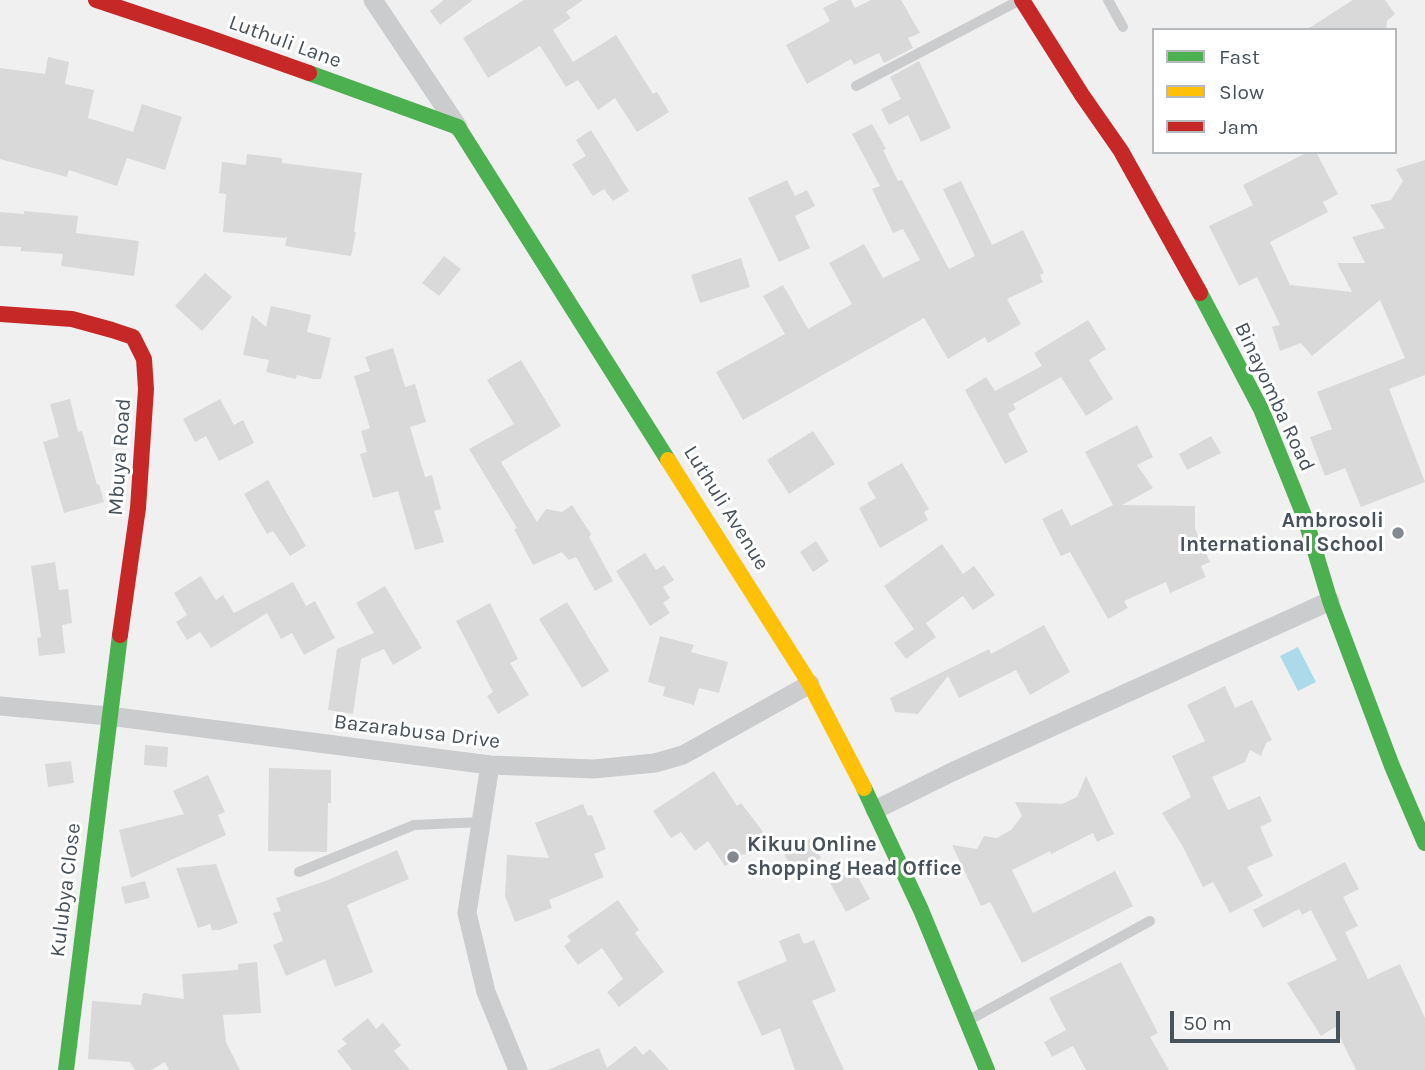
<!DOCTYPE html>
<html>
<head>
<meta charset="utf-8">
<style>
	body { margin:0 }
	#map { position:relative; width:1425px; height:1070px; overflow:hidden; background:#f0f0f0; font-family:Karla,sans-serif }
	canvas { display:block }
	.legend { position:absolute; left:1152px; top:28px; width:245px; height:126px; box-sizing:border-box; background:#fff; border:2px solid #b6babd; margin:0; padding:9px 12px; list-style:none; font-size:21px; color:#48525b }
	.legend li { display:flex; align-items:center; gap:14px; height:35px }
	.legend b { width:35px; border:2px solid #b6babd }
	.scale { position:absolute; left:1170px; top:1011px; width:170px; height:32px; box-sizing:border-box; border:4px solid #48525b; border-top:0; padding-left:9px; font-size:21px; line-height:24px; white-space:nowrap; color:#48525b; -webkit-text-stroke:5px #fff; paint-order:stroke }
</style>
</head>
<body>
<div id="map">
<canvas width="1425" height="1070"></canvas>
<ul class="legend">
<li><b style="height:9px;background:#4caf50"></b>Fast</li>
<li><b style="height:9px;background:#ffc107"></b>Slow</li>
<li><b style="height:9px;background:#c62828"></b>Jam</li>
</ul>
<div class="scale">50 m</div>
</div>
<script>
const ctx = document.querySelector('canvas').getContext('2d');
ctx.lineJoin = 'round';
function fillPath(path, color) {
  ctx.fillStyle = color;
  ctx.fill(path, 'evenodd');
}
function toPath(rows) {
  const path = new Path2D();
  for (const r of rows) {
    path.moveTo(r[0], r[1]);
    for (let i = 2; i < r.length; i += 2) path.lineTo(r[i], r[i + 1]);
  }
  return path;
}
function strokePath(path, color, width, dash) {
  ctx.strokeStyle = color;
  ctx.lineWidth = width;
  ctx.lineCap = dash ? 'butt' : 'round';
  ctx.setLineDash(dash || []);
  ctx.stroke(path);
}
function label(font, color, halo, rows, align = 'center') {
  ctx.font = font + ' Karla,sans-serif';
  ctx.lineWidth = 6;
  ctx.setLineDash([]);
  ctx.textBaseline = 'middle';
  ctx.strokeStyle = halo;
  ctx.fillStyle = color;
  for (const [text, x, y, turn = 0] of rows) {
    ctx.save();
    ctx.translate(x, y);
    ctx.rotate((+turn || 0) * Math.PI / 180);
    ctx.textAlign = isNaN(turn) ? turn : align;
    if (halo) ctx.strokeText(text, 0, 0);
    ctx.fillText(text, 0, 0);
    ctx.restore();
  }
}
fillPath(toPath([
	[1298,647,1316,682,1298,691,1280,656]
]), '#addaea');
fillPath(toPath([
	[444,0,473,0,440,25,430,11],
	[524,0,583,0,566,12,571,18,553,30,573,62,616,35,653,94,657,92,669,112,637,132,615,98,598,110,578,80,566,87,540,46,488,78,463,38],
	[839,0,851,0,855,8,871,0,901,0,920,33,908,38,913,48,884,63,879,53,854,65,851,59,807,84,786,45,830,21,823,8],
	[1353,0,1385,0,1395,14,1387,21,1386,30,1306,30],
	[48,57,69,62,65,84,94,90,88,118,133,132,142,104,182,117,165,170,127,158,117,186,69,170,67,177,0,159,0,68,45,74],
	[919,61,951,128,921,142,908,115,889,125,881,109,901,99,890,77],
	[872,124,886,149,883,150,898,181,902,180,949,269,975,256,943,189,961,181,992,245,1023,230,1044,273,1040,275,1043,282,1007,299,1021,324,988,343,985,337,948,359,924,318,743,420,716,372,785,334,763,296,783,285,808,329,852,304,829,263,864,244,883,278,920,260,903,229,893,233,872,189,880,186,852,134],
	[591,130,629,191,613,201,604,189,593,196,572,164,586,156,576,140],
	[1308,152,1316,152,1338,194,1323,202,1328,212,1270,242,1290,285,1352,292,1337,263,1365,263,1352,237,1385,228,1370,205,1391,200,1403,181,1396,169,1425,160,1425,375,1389,389,1425,482,1361,507,1345,468,1325,476,1310,437,1332,429,1317,392,1405,358,1380,300,1312,356,1301,343,1280,351,1272,327,1280,325,1257,277,1239,286,1209,226,1253,205,1243,185],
	[247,154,282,158,282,163,362,173,354,232,356,232,351,256,285,246,287,236,285,238,223,232,226,194,219,193,222,162,246,165],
	[787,180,795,196,807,190,815,206,795,216,810,248,779,262,748,198],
	[24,211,78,216,76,233,139,241,134,276,61,266,63,254,21,251,21,247,0,246,0,212,24,214],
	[444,256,461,269,439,296,422,283],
	[741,258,750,287,700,303,691,275],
	[205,273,232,297,202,331,175,306],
	[271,306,311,315,307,332,331,338,321,379,314,379,297,375,296,379,266,372,269,360,243,355,252,315,266,327],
	[1088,320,1106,349,1089,360,1113,399,1086,416,1061,377,1013,404,1016,409,1008,414,1028,452,1005,464,965,390,986,377,995,391,1042,366,1034,353],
	[393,348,405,387,415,384,426,422,410,427,425,477,432,475,441,509,434,511,444,542,415,550,398,491,373,498,360,454,367,452,361,431,370,428,354,376,370,371,365,357],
	[521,360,561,426,501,462,537,522,546,509,562,512,572,505,591,534,589,537,613,581,595,591,576,557,569,560,562,552,533,565,514,529,517,528,469,449,514,424,487,380],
	[70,399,78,432,82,431,97,485,99,484,104,502,64,513,43,442,59,437,50,404],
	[220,399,234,425,243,420,254,443,219,461,206,436,195,442,183,419],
	[1137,425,1153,457,1137,465,1153,488,1122,505,1195,506,1195,529,1210,562,1201,566,1206,577,1170,593,1166,582,1124,601,1128,608,1108,619,1070,552,1061,556,1042,519,1062,509,1071,526,1113,505,1085,452],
	[813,431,835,464,789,494,767,460],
	[1211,436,1221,453,1187,470,1179,454],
	[902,463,929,509,924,512,928,520,880,548,859,508,876,498,867,483],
	[268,480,306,546,290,556,273,531,267,534,244,494],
	[816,541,829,561,813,572,800,552],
	[942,544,963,574,974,566,995,595,973,610,963,596,926,623,936,637,906,659,894,643,914,629,884,586],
	[645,553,656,570,664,565,674,580,663,587,670,598,663,603,670,613,650,626,616,571],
	[55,562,59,590,68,589,72,623,62,625,65,653,39,656,37,638,41,637,31,566],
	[201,576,216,600,223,595,234,613,293,582,306,606,315,601,335,638,304,655,292,633,281,639,267,613,211,648,200,632,187,640,176,622,187,615,174,593],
	[385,586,422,648,393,665,384,649,361,659,353,714,328,710,337,649,374,633,356,603],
	[567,602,609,671,582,688,539,619],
	[490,603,518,659,510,663,529,695,498,714,487,696,493,692,456,621],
	[1044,625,1070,672,1030,695,1016,670,959,698,948,676,918,714,895,712,890,698,989,649,991,654],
	[660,636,694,645,691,652,728,662,719,693,699,688,694,705,663,696,665,687,648,682],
	[1225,686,1235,708,1252,700,1272,740,1266,743,1261,756,1250,750,1245,762,1212,777,1228,810,1260,796,1272,821,1260,827,1273,856,1247,867,1263,896,1230,913,1213,882,1203,887,1182,845,1162,813,1191,797,1172,756,1205,741,1187,705],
	[145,745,168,747,167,767,144,765],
	[71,761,74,783,48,787,45,764],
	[269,768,331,770,331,803,328,803,327,852,268,851],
	[714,771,737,806,741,803,767,837,744,855,743,854,725,866,708,841,695,851,681,832,671,838,653,811],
	[208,775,225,812,218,815,226,835,131,878,119,830,184,814,173,791],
	[1086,776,1114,834,1097,842,1093,833,1051,854,1050,851,1012,870,1033,913,1115,871,1133,906,1022,963,990,902,981,906,952,845,977,849,984,836,997,838,1011,830,1022,816,1015,802,1062,804,1077,797],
	[583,804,588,816,592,815,606,849,594,854,604,877,549,900,552,908,515,922,505,896,507,855,549,858,535,823],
	[810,839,821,858,795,873,784,854],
	[397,850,409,879,347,905,373,972,335,987,325,959,286,976,273,945,283,941,273,913,281,911,276,898,328,880],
	[1345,862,1359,889,1343,897,1358,926,1345,932,1368,979,1400,964,1425,1018,1425,1070,1356,1070,1335,1027,1321,1036,1287,983,1337,960,1311,910,1302,915,1299,909,1263,928,1253,910],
	[216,864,238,923,220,930,212,930,210,924,198,928,176,868],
	[854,870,870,899,846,912,830,883],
	[145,881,150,898,125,904,121,887],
	[618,900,639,930,635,933,664,972,619,1007,607,992,623,979,602,948,578,965,564,946,571,941,567,936],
	[799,933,804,944,814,940,836,991,812,1001,844,1070,795,1070,780,1028,762,1036,737,982,787,961,779,941],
	[257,962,261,1013,223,1015,226,1042,240,1070,169,1070,165,1062,151,1070,135,1070,130,1062,88,1059,92,1001,141,1005,143,993,184,999,182,974,238,970,238,964],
	[1121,962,1158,1033,1150,1037,1169,1070,1086,1070,1073,1046,1052,1057,1044,1042,1066,1030,1049,998],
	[368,1018,376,1029,383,1023,401,1045,394,1051,410,1070,352,1070,337,1051,347,1044,342,1039],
	[635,1046,643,1055,650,1049,669,1070,548,1070,599,1048,607,1068]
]), '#d9d9da');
strokePath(toPath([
	[1108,0,1123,27],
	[856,86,1020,0],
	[299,872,414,825,481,822],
	[969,1020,1150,921]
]), '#caccce', 10);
strokePath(toPath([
	[373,0,458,127],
	[0,706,109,716,490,765,594,769,655,763,683,755,810,684],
	[490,765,467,913,486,992,518,1070],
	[875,810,952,772,1330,601]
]), '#caccce', 19);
strokePath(toPath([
	[309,73,458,127,668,460],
	[1200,293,1261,409,1305,518,1330,601,1392,766,1425,843],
	[864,788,921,910,987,1070],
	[66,1070,120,635]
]), '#4caf50', 16);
strokePath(toPath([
	[668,460,810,684,864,788]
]), '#ffc107', 16);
strokePath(toPath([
	[96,0,207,37,309,73],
	[1022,0,1082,95,1121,151,1200,293],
	[0,314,72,319,112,330,133,337,144,359,146,389,138,508,120,635]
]), '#c62828', 16);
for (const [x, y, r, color] of [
	[1398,533,7,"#83898f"],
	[733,857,7,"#83898f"]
]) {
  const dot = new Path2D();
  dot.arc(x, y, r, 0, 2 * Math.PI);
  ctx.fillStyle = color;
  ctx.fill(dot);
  strokePath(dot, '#fff', 2.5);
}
label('21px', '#48525b', '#fff', [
	["Luthuli Lane",285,42,20],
	["Binayomba Road",1274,397,65],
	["Mbuya Road",120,457,-86],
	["Luthuli Avenue",726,508,58],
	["Bazarabusa Drive",417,732,7],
	["Kulubya Close",66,890,-83]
]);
label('bold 21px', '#48525b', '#fff', [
	["Ambrosoli",1384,521],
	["International School",1384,545],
	["Kikuu Online",747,845,"left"],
	["shopping Head Office",747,869,"left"]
], 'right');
</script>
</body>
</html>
